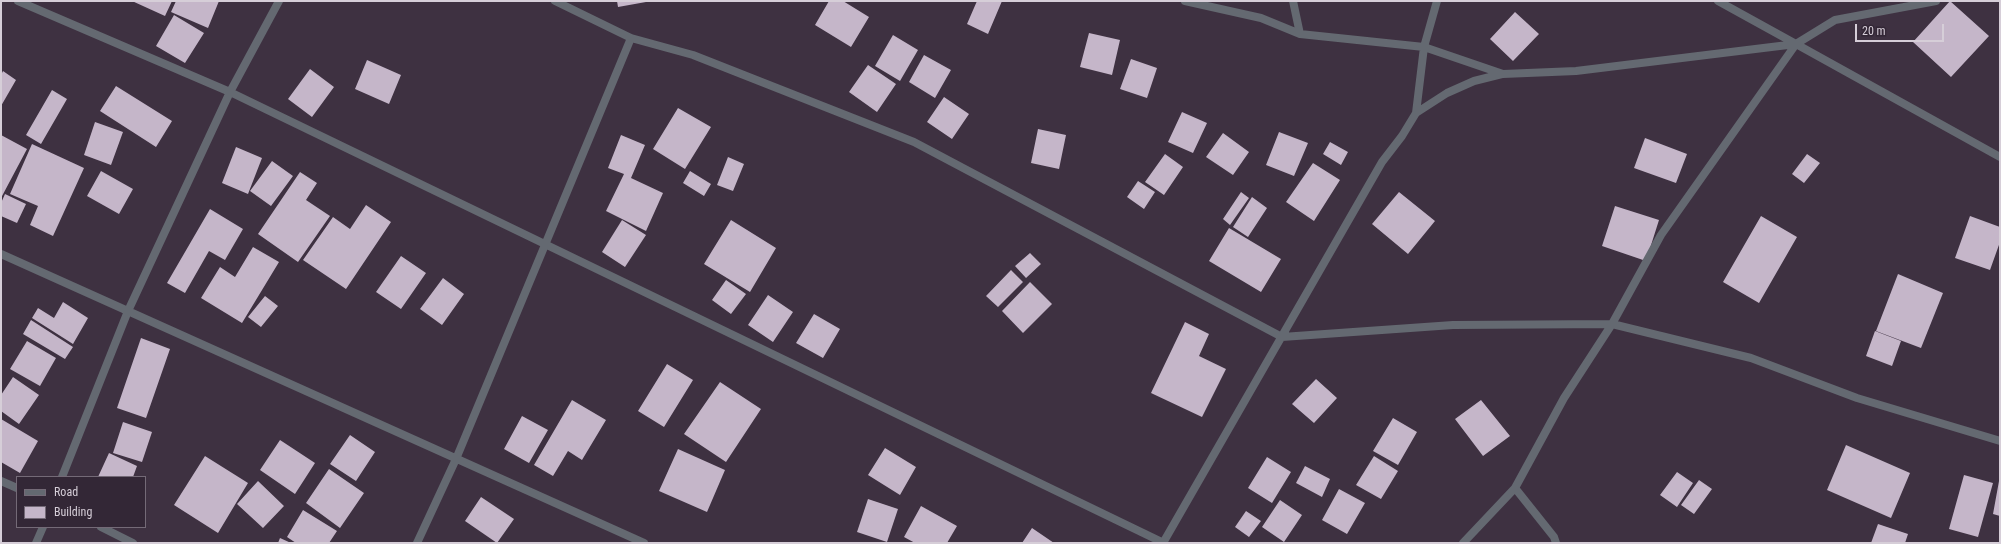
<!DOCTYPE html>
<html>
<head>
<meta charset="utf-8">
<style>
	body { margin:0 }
	#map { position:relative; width:2001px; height:544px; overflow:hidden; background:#3e3141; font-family:"Roboto Condensed",sans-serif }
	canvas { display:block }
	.frame { position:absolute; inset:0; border:2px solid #d6ced8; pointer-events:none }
	.legend { position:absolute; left:16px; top:476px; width:130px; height:52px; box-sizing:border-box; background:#332736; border:1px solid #746a77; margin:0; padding:5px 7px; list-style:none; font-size:12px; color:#d6ced8 }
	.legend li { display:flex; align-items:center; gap:8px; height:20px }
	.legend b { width:20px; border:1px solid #746a77 }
	.scale { position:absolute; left:1855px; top:24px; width:89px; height:18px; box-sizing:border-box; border:2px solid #d6ced8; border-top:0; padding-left:5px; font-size:12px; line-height:14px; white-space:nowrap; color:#d6ced8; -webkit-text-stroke:3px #332736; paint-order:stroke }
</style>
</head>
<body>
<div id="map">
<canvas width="2001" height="544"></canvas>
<div class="frame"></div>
<ul class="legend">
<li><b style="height:5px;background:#646971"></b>Road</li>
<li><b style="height:11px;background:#c5b6c9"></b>Building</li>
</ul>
<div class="scale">20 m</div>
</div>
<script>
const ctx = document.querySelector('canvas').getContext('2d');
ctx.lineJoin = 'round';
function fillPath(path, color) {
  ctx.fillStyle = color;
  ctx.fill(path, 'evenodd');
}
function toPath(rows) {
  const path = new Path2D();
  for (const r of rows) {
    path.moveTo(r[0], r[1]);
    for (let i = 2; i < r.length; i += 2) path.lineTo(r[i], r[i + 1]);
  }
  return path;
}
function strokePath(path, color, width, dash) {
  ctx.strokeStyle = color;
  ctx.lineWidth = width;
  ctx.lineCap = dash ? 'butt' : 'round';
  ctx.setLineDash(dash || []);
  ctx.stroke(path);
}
fillPath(toPath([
	[132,1,172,1,165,16],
	[176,1,219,1,208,28,171,12],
	[617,1,646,1,646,2,618,7],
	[829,1,843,1,869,17,851,47,815,25],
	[977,1,1002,1,988,34,967,24],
	[1950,1,1989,36,1951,77,1913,42],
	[1515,12,1539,34,1513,61,1490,39],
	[174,15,204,33,185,63,156,46],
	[1089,33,1120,40,1112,75,1080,67],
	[893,35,918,50,900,81,875,66],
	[924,55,951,70,935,98,909,82],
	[1131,59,1157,68,1147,98,1120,89],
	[367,60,401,75,389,104,355,89],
	[868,65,896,84,877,112,849,92],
	[310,69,334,87,312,117,288,99],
	[3,71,16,80,1,106,1,75],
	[116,86,172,121,156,147,100,111],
	[52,90,67,99,41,144,26,135],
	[944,97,969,114,952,139,927,122],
	[678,108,711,127,685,169,653,149],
	[1182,112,1207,123,1193,153,1168,142],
	[95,122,123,132,111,165,84,155],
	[1038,129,1066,135,1059,169,1031,163],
	[1279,132,1308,143,1294,176,1266,165],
	[1223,133,1249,152,1233,175,1206,157],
	[1,135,27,149,1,198],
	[621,135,645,145,631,178,663,193,646,231,606,211,624,174,608,168],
	[1645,138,1687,154,1676,183,1634,168],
	[1330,142,1348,152,1341,165,1323,154],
	[32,144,84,168,53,236,30,225,38,206,10,194],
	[236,147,262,158,248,194,222,183],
	[1165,154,1183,167,1164,195,1145,182],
	[1807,154,1820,163,1804,183,1792,174],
	[728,157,744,164,733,191,717,185],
	[272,161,293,176,271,206,250,191],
	[1313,163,1340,180,1314,221,1286,202],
	[101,171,133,189,119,214,87,196],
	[690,171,711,184,704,196,683,183],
	[300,172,317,183,306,200,330,216,298,262,258,234],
	[1138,181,1155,192,1144,209,1127,197],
	[1241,192,1249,198,1230,225,1223,219],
	[1399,192,1435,221,1408,254,1372,224],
	[5,194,26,204,17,223,1,216,1,203],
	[1252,197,1267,208,1248,237,1233,227],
	[366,205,391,222,346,289,303,260,333,217,350,229],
	[1615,206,1659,220,1646,261,1602,246],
	[210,209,243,229,225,260,209,251,185,293,167,283],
	[1761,216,1797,237,1759,303,1723,282],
	[1970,216,2000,227,2000,242,1990,270,1955,258],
	[622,220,646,235,625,267,602,252],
	[731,220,776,248,750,292,704,264],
	[1229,228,1281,259,1261,292,1209,261],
	[253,247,279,262,242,323,201,298,220,267,235,277],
	[1030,253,1041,264,1026,278,1015,266],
	[401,256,426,273,401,309,376,292],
	[1011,270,1023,282,998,307,986,296],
	[1898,274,1943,293,1921,348,1876,331],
	[443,278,464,294,442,325,420,309],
	[726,280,746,294,731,314,712,300],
	[1030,282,1052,304,1023,333,1002,311],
	[768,295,793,312,773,342,748,325],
	[265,296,278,306,261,327,248,317],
	[63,302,88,318,73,344,32,318,38,308,54,318],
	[814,314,840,329,823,358,796,343],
	[31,320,73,347,65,359,23,334],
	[1185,322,1209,334,1199,356,1226,369,1202,417,1151,393],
	[1875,331,1901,341,1892,366,1866,356],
	[141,338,170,349,146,418,117,408],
	[27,341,56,358,40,386,10,369],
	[667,364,693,380,664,427,638,411],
	[13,377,39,395,19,424,1,411,1,395],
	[1316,379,1337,398,1314,423,1292,404],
	[720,382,761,409,726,462,684,434],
	[572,400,606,420,582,460,568,451,553,476,534,465],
	[1481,400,1510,436,1483,456,1455,419],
	[522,416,548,430,529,463,504,449],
	[1393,418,1417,432,1398,465,1373,451],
	[1,419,38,441,20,473,1,462],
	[123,422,152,432,142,462,113,453],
	[350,435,375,452,356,481,330,464],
	[280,440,315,463,295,494,260,470],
	[1846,445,1910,473,1891,518,1827,490],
	[885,448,916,467,900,495,868,475],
	[678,449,725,470,707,512,659,491],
	[109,453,137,466,133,477,98,477],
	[205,456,248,483,218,533,174,505],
	[1374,456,1398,471,1381,499,1356,485],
	[1267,457,1291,472,1272,503,1248,488],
	[1305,466,1330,479,1322,497,1296,483],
	[329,469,364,493,340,528,306,503],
	[1677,472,1693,483,1677,507,1660,495],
	[1964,475,1993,483,1978,537,1949,529],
	[1699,480,1712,489,1694,514,1681,505],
	[258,481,284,506,263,528,237,504],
	[1999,481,2000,481,2000,516,1993,514],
	[1339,489,1365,503,1347,534,1322,520],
	[481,497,514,519,497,543,465,521],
	[868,499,898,509,887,542,857,532],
	[1280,500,1302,515,1284,542,1262,527],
	[921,506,957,526,947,543,915,543,904,537],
	[303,510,337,531,329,543,296,543,287,537],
	[1246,511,1261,521,1249,537,1235,527],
	[1878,524,1908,534,1905,543,1871,543],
	[1032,528,1054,543,1022,543],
	[280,538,291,543,278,543]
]), '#c5b6c9');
strokePath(toPath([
	[18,1,230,92,1164,543],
	[555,1,631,38,693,55,914,142,1282,337,1453,325,1612,324,1751,358,1857,398,2000,441],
	[1185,1,1261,18,1300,34,1424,47,1503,74,1576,71,1796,44,1835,20,1936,1],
	[1293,1,1300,34],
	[1718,1,1796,44],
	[1416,113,1447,93,1474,81,1502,74],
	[1,254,644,543],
	[62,477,128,311,230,92,279,1],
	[1,481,17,488],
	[1515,488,1554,537,1556,543],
	[101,527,133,543],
	[36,543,43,527],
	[417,543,456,459,631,38],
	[1163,543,1382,162,1402,136,1416,113,1424,47,1437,1],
	[1463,543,1515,488,1564,398,1612,324,1661,235,1796,44,2000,157]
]), '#646971', 8);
</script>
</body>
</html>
